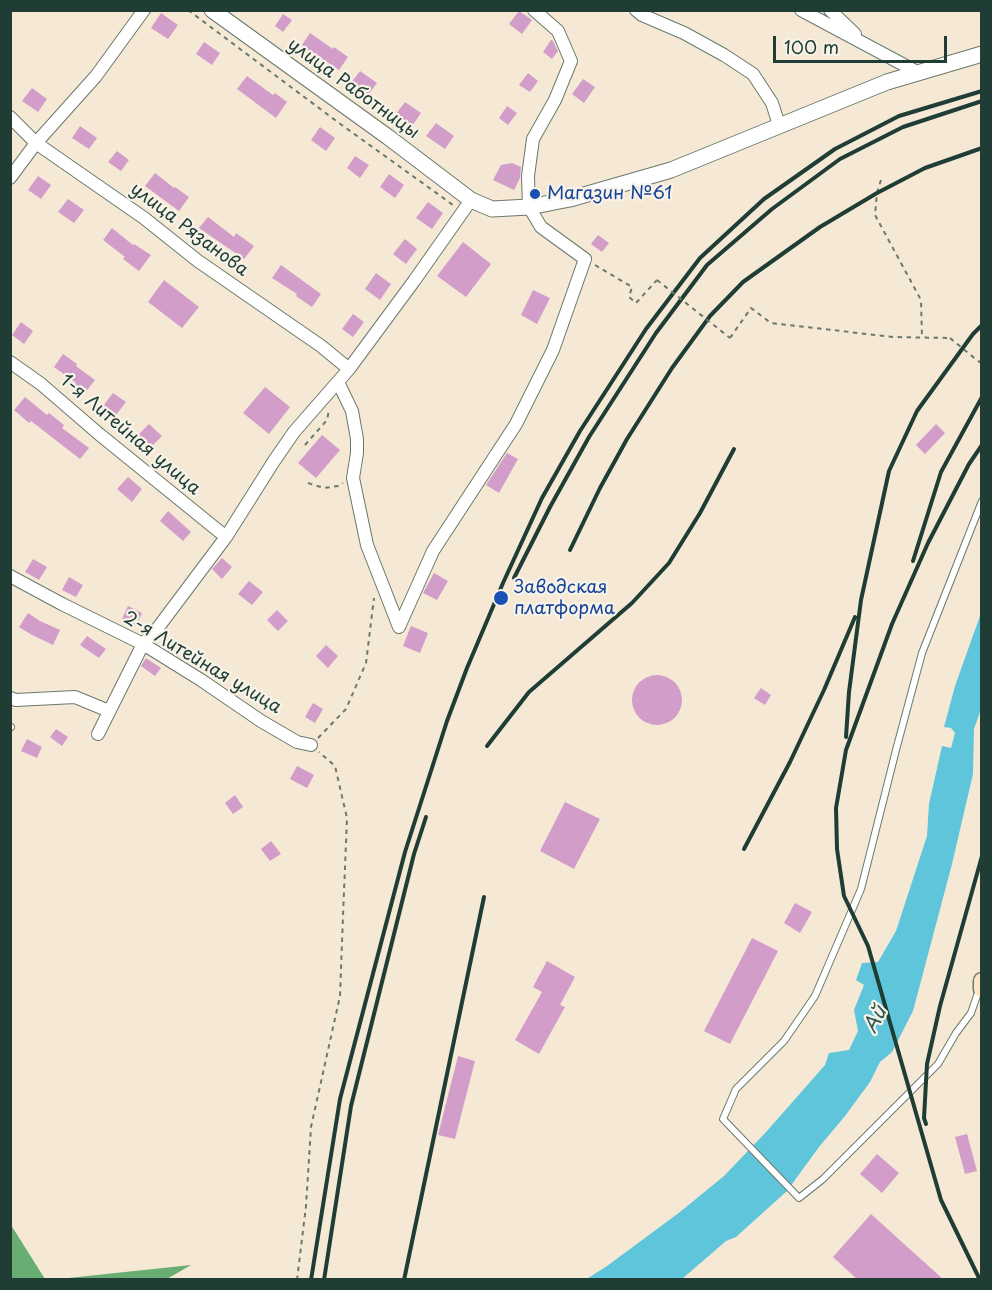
<!DOCTYPE html>
<html>
<head>
<meta charset="utf-8">
<style>
	body { margin:0 }
	#map { position:relative; width:992px; height:1290px; overflow:hidden; background:#f5e9d5; font-family:"Playpen Sans",sans-serif }
	canvas { display:block }
	.frame { position:absolute; inset:0; border:12px solid #1f3d34; pointer-events:none }
	.scale { position:absolute; left:773px; top:36px; width:174px; height:27px; box-sizing:border-box; border:3px solid #1f3d34; border-top:0; padding-left:8px; font-size:18px; line-height:21px; white-space:nowrap; color:#1f3d34; -webkit-text-stroke:4px #f7f3e8; paint-order:stroke }
</style>
</head>
<body>
<div id="map">
<canvas width="992" height="1290"></canvas>
<div class="frame"></div>
<div class="scale">100 m</div>
</div>
<script>
const ctx = document.querySelector('canvas').getContext('2d');
ctx.lineJoin = 'round';
function fillPath(path, color) {
  ctx.fillStyle = color;
  ctx.fill(path, 'evenodd');
}
function toPath(rows) {
  const path = new Path2D();
  for (const r of rows) {
    if (r.length === 3) {
      path.moveTo(r[0] + r[2], r[1]);
      path.arc(r[0], r[1], r[2], 0, 2 * Math.PI);
      continue;
    }
    path.moveTo(r[0], r[1]);
    for (let i = 2; i < r.length; i += 2) path.lineTo(r[i], r[i + 1]);
  }
  return path;
}
function strokePath(path, color, width, dash) {
  ctx.strokeStyle = color;
  ctx.lineWidth = width;
  ctx.lineCap = dash ? 'butt' : 'round';
  ctx.setLineDash(dash || []);
  ctx.stroke(path);
}
function label(font, color, halo, rows, align = 'center') {
  ctx.font = font + ' "Playpen Sans",sans-serif';
  ctx.lineWidth = 4.5;
  ctx.setLineDash([]);
  ctx.textBaseline = 'middle';
  ctx.strokeStyle = halo;
  ctx.fillStyle = color;
  for (const [text, x, y, turn = 0] of rows) {
    ctx.save();
    ctx.translate(x, y);
    ctx.rotate((+turn || 0) * Math.PI / 180);
    ctx.textAlign = isNaN(turn) ? turn : align;
    if (halo) ctx.strokeText(text, 0, 0);
    ctx.fillText(text, 0, 0);
    ctx.restore();
  }
}
fillPath(toPath([
	[11,1225,45,1279,11,1279],
	[191,1265,167,1279,59,1279]
]), '#68ad72');
fillPath(toPath([
	[981,613,982,706,974,729,973,774,952,864,913,1011,892,1052,880,1062,870,1082,845,1116,819,1147,787,1191,736,1237,726,1241,682,1279,585,1280,607,1266,680,1212,724,1176,767,1131,825,1065,829,1053,849,1050,858,1031,854,1010,864,985,856,980,862,963,878,962,896,931,927,836,929,804,942,746,951,748,955,733,951,728,944,727,955,686]
]), '#5ec5db');
fillPath(toPath([
	[519,11,532,20,522,34,509,24],
	[161,13,178,25,168,39,151,28],
	[283,14,292,20,283,32,275,26],
	[310,33,333,49,334,47,348,57,339,70,302,45],
	[551,40,553,41,558,51,552,59,543,52],
	[204,42,220,53,212,65,196,54],
	[360,71,377,83,368,95,351,83],
	[528,73,538,81,530,92,519,85],
	[247,76,273,95,275,93,287,102,276,118,237,89],
	[583,79,595,87,584,103,572,94],
	[32,88,47,99,38,112,22,101],
	[405,102,421,113,412,126,396,114],
	[507,106,517,113,508,125,499,118],
	[436,123,454,136,445,149,426,136],
	[80,126,97,138,89,149,72,138],
	[320,127,335,138,326,151,311,140],
	[117,151,129,160,121,171,108,162],
	[355,156,369,165,360,178,347,168],
	[512,163,521,167,520,178,514,190,493,180,501,165],
	[155,173,174,188,175,187,189,197,179,211,145,186],
	[389,174,404,185,395,198,380,187],
	[38,176,51,185,41,199,28,190],
	[68,199,84,210,74,223,58,212],
	[428,202,443,213,432,229,416,218],
	[208,217,234,237,236,233,254,246,244,259,199,228],
	[112,228,133,245,134,244,151,255,139,271,123,259,125,257,103,240],
	[598,235,609,243,602,252,591,244],
	[405,239,417,249,406,264,393,254],
	[463,242,491,264,466,297,437,276],
	[281,265,321,294,312,307,296,296,297,294,272,278],
	[376,273,391,284,380,300,365,289],
	[164,280,199,307,182,328,148,302],
	[533,290,550,298,537,324,521,315],
	[353,314,364,322,353,337,342,329],
	[21,322,33,331,24,344,12,335],
	[63,354,77,364,76,366,95,380,85,393,74,385,76,383,54,367],
	[265,387,290,407,269,434,243,413],
	[113,393,126,402,116,415,103,406],
	[25,397,47,415,49,413,64,425,62,428,89,448,80,459,31,421,29,423,14,410],
	[149,424,162,436,151,447,138,435],
	[936,424,945,433,925,454,916,445],
	[322,435,340,450,316,478,298,463],
	[507,453,518,459,499,493,486,485],
	[128,477,142,489,132,502,117,489],
	[168,511,191,532,183,541,160,521],
	[222,558,232,567,222,579,212,569],
	[33,559,47,567,39,580,25,572],
	[434,573,448,581,437,600,423,593],
	[69,577,83,585,76,597,62,590],
	[249,581,263,592,252,605,238,594],
	[128,606,142,613,136,626,122,619],
	[277,610,288,621,278,631,267,620],
	[28,613,40,621,60,630,53,645,32,635,19,627],
	[411,626,428,633,420,653,403,646],
	[87,636,106,649,99,658,80,645],
	[326,645,338,656,328,668,316,656],
	[146,658,161,668,155,676,141,666],
	[657,700,25],
	[761,688,771,695,765,705,754,698],
	[313,703,323,709,315,723,305,717],
	[56,729,68,737,62,746,50,737],
	[27,739,42,747,37,758,21,751],
	[297,766,314,775,307,788,290,779],
	[235,795,243,807,233,814,225,803],
	[565,802,600,819,574,869,540,851],
	[271,841,281,854,270,861,261,849],
	[795,903,812,912,800,933,784,923],
	[752,938,778,951,730,1044,704,1031],
	[547,961,575,977,560,1005,565,1007,539,1054,515,1040,542,992,533,987],
	[458,1056,475,1061,455,1139,438,1135],
	[967,1134,977,1171,965,1174,955,1137],
	[877,1154,899,1173,882,1193,860,1174],
	[871,1214,944,1280,858,1280,833,1257]
]), '#d39dca');
const service = toPath([
	[10,727,11,727],
	[979,990,971,1013,956,1033,938,1064,823,1179,799,1198,723,1119,736,1089,784,1041,815,996,861,889,896,750,922,653,982,501]
]);
const minor = toPath([
	[636,10,642,15,684,33,724,55,753,74,772,103,779,125],
	[801,10,919,73],
	[830,10,855,34],
	[10,117,36,143,144,218,198,261,321,346,349,369],
	[10,178,36,143,96,76,144,10],
	[10,362,41,384,99,434,226,537],
	[338,382,352,411,357,439,357,453,353,478,367,545,399,627,433,551,516,424,553,350,585,259,541,227,529,207,528,176,533,139,555,100,571,61,558,31,534,10],
	[10,576,62,604,143,644,201,680,261,721,297,742,311,745],
	[10,698,16,700,75,697,109,711],
	[98,734,143,644,157,629,226,537,274,461,294,432,349,369,414,281,471,200]
]);
const tertiary = toPath([
	[212,10,388,137,471,200,492,209,529,207,570,199,671,170,887,82,982,54]
]);
const secondary = toPath([
	[982,981,982,989]
]);
strokePath(service, '#6a796c', 8);
strokePath(minor, '#6a796c', 14);
strokePath(tertiary, '#6a796c', 17);
strokePath(secondary, '#6a796c', 19);
strokePath(toPath([
	[188,10,339,123,453,205],
	[881,180,877,193,875,215,921,300,922,337],
	[595,265,632,287,629,297,636,303,657,280],
	[730,338,751,308,771,323,893,337,950,338],
	[978,361,982,363],
	[305,445,327,420,329,410],
	[308,483,324,488,338,486,343,483],
	[318,738,346,709,366,663,374,598],
	[297,1280,306,1206,311,1127,340,996,343,916,347,818,335,766,319,752]
]), '#6a796c', 2, [4.5, 4.5]);
strokePath(service, '#fff', 6);
strokePath(minor, '#fff', 12);
strokePath(tertiary, '#fff', 15);
strokePath(secondary, '#fbe6c4', 16);
strokePath(toPath([
	[570,550,600,488,627,439,672,368,710,316,743,282,820,227,877,193,925,168,982,148],
	[913,561,941,472,982,397],
	[514,578,550,507,589,437,656,333,707,265,772,209,840,159,903,127,982,101],
	[846,737,849,692,861,600,889,471,917,411,973,334,982,325],
	[487,746,529,692,632,603,669,563,700,513,734,449],
	[744,849,790,762,824,690,855,617],
	[926,1124,924,1118,927,1064,940,1006,982,856],
	[311,1280,340,1099,405,852,447,721,467,668,503,583,542,498,580,431,646,329,700,258,764,199,835,149,899,116,982,91],
	[324,1280,351,1106,414,854,426,817],
	[404,1280,484,897],
	[980,1280,941,1200,868,946,844,896,837,849,836,808,846,750,892,624,928,543,969,464,982,445]
]), '#1f3d34', 4);
strokePath(toPath([
	[657,280,730,338],
	[950,338,978,361]
]), '#6a796c', 2, [4.5, 4.5]);
for (const [x, y, r, color] of [
	[535,194,6,"#1a4fb4"],
	[501,598,8,"#1a4fb4"]
]) {
  const dot = new Path2D();
  dot.arc(x, y, r, 0, 2 * Math.PI);
  ctx.fillStyle = color;
  ctx.fill(dot);
  strokePath(dot, '#f7f3e8', 2);
}
label('18px', '#1f3d34', '#f7f3e8', [
	["улица Работницы",353,89,36],
	["улица Рязанова",189,230,37],
	["1-я Литейная улица",130,435,40],
	["2-я Литейная улица",202,663,31]
]);
label('18px', '#164399', '#f7f3e8', [
	["Магазин №61",547,194],
	["Заводская",514,588],
	["платформа",514,609]
], 'left');
label('italic 20px', '#2c5855', '#f7f3e8', [
	["Ай",876,1020,-63]
]);
</script>
</body>
</html>
